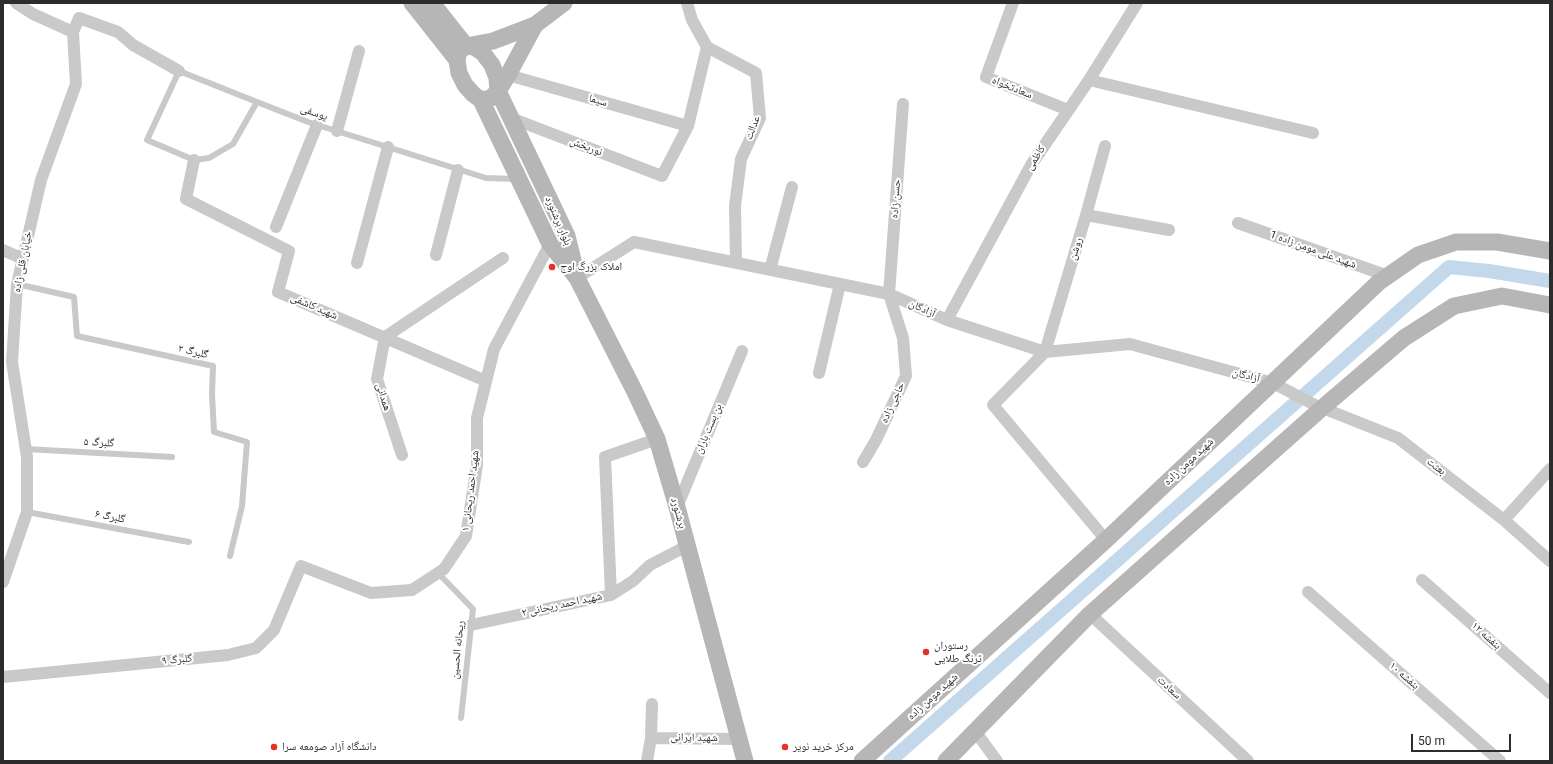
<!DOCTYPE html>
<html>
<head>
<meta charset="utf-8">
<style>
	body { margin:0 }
	#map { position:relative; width:1553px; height:764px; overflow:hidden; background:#fff; font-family:Roboto,sans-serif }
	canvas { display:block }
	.frame { position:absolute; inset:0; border:4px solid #2c2c2c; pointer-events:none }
	.scale { position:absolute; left:1411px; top:734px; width:100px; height:18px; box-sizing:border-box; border:2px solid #2c2c2c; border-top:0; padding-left:5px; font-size:12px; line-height:14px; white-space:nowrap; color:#2c2c2c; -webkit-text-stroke:3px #fff; paint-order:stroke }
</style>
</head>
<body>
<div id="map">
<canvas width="1553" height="764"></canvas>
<div class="frame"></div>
<div class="scale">50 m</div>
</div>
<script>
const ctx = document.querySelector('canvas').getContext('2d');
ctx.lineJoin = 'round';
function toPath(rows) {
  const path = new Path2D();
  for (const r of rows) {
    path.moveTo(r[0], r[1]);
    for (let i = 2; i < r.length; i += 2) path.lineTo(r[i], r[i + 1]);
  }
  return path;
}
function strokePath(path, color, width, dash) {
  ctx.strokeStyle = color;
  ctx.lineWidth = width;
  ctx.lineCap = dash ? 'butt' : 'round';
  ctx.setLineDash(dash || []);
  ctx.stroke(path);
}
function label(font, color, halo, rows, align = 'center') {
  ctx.font = font + ' Roboto,"Noto Naskh Arabic",sans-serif';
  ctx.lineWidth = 4;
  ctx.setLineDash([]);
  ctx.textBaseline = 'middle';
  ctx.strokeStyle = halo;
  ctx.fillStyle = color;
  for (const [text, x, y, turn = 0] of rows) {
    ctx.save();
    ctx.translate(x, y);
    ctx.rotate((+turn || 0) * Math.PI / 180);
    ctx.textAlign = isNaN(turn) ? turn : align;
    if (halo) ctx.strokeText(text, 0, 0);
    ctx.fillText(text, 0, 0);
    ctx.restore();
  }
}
strokePath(toPath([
	[890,761,1449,267,1489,271,1550,281]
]), '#c4d8ec', 14);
strokePath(toPath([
	[257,102,233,144,209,158,194,160,147,140,179,71,257,102,308,122,486,178,517,179],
	[17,284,74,297,77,336,213,366,212,394,214,432,247,442,242,506,230,556],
	[26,449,172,457],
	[27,512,189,542],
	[438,573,473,609,461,718]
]), '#c9c9c9', 6);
strokePath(toPath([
	[16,3,33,14,73,32],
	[687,3,692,20,707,47,756,73,760,118,741,159,735,206,736,263],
	[1013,3,986,77,1068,110],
	[508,75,688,126],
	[1089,80,1313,133],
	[511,118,662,176,688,126,707,47],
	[337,131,359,51],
	[1105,146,1086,215,1045,352,993,405,1106,540],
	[194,160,186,199,289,251,278,292,486,381],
	[1086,215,1169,230],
	[1238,223,1388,276],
	[276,227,317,125],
	[3,250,23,259],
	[436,255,458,170],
	[357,263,388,147],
	[770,270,792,187],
	[577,278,634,242,889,294,947,320,1045,352,1130,344,1273,383,1315,405,1398,438,1504,520,1550,561],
	[947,320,1031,165,1089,80,1137,3],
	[819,373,840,284],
	[402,455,377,379,385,337,503,258],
	[863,462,876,440,906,376,903,338,889,294,903,104],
	[677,507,742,351],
	[1504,520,1550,469],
	[1422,580,1550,693],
	[3,582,27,512,27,457,12,362,17,284,41,180,76,84,73,32,79,18,118,32,133,45,179,71],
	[1308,592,1500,761],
	[611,595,605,457,657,439],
	[1090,614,1248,761],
	[471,625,611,595,633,581,650,565,687,546],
	[3,677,228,655,256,648,274,630,301,566,371,593,412,590,444,569,466,536,477,465,477,418,494,349,550,244],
	[975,731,997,761],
	[651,738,738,739],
	[647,761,651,738,652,704]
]), '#c9c9c9', 12);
strokePath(toPath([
	[412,3,457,60],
	[432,3,466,46,493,41,535,25,564,3],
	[535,25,508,75,498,91,491,98,481,100,473,94,465,85,459,73,457,60,459,51,466,46,474,47,483,53,492,65,497,78,498,91,567,236,576,272],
	[481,100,550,244,577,278,635,392,657,439,677,507,745,761],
	[862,761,1106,540,1379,282,1418,255,1456,242,1497,242,1550,251],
	[946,761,1090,614,1322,408,1404,338,1454,306,1502,296,1550,305]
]), '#b6b6b6', 17);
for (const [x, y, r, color] of [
	[552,267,4,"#eb2d27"],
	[926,652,4,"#eb2d27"],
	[274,747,4,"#eb2d27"],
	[785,747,4,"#eb2d27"]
]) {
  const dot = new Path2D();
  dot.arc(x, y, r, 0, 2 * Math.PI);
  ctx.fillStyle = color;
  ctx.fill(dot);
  strokePath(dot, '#fff', 1.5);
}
label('11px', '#2c2c2c', '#fff', [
	["سعادتخواه",1012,88,22],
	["سیما",598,101,16],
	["یوسفی",314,113,19],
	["عدالت",753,128,-70],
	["نوربخش",586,147,21],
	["کاظمی",1036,158,-58],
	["حسن زاده",896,199,-86],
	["بلوار برشنورد",558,221,67],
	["روشن",1076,249,-73],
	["شهید علی مومن زاده 1",1313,250,20],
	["خیابان قلی زاده",23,262,-79],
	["شهید کاشفی",314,307,23],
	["آزادگان",922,309,25],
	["گلبرگ ۲",193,352,13],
	["آزادگان",1246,376,15],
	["همدانی",383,397,73],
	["حاجی زاده",893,403,-65],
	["بن بست باران",709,429,-67],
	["گلبرگ ۵",99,443,3],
	["شهید مومن زاده",1189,462,-43],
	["بعثت",1436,467,38],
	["شهید احمد ریحانی ۱",471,491,-83],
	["برشنورد",678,513,74],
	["گلبرگ ۶",110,517,11],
	["شهید احمد ریحانی ۲",562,605,-12],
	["بنفشه ۱۲",1486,636,42],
	["ریحانه الحسین",458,650,-84],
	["گلبرگ ۹",177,660,-5],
	["بنفشه ۱۰",1404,676,41],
	["سعادت",1169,688,43],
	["شهید مومن زاده",933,697,-42],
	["شهید ایرانی",694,738,1]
]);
label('11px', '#2c2c2c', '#fff', [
	["املاک بزرگ اوج",560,267],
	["رستوران",934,646],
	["ترنگ طلایی",934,659],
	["دانشگاه آزاد صومعه سرا",282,747],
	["مرکز خرید نویر",793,747]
], 'left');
</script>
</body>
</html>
